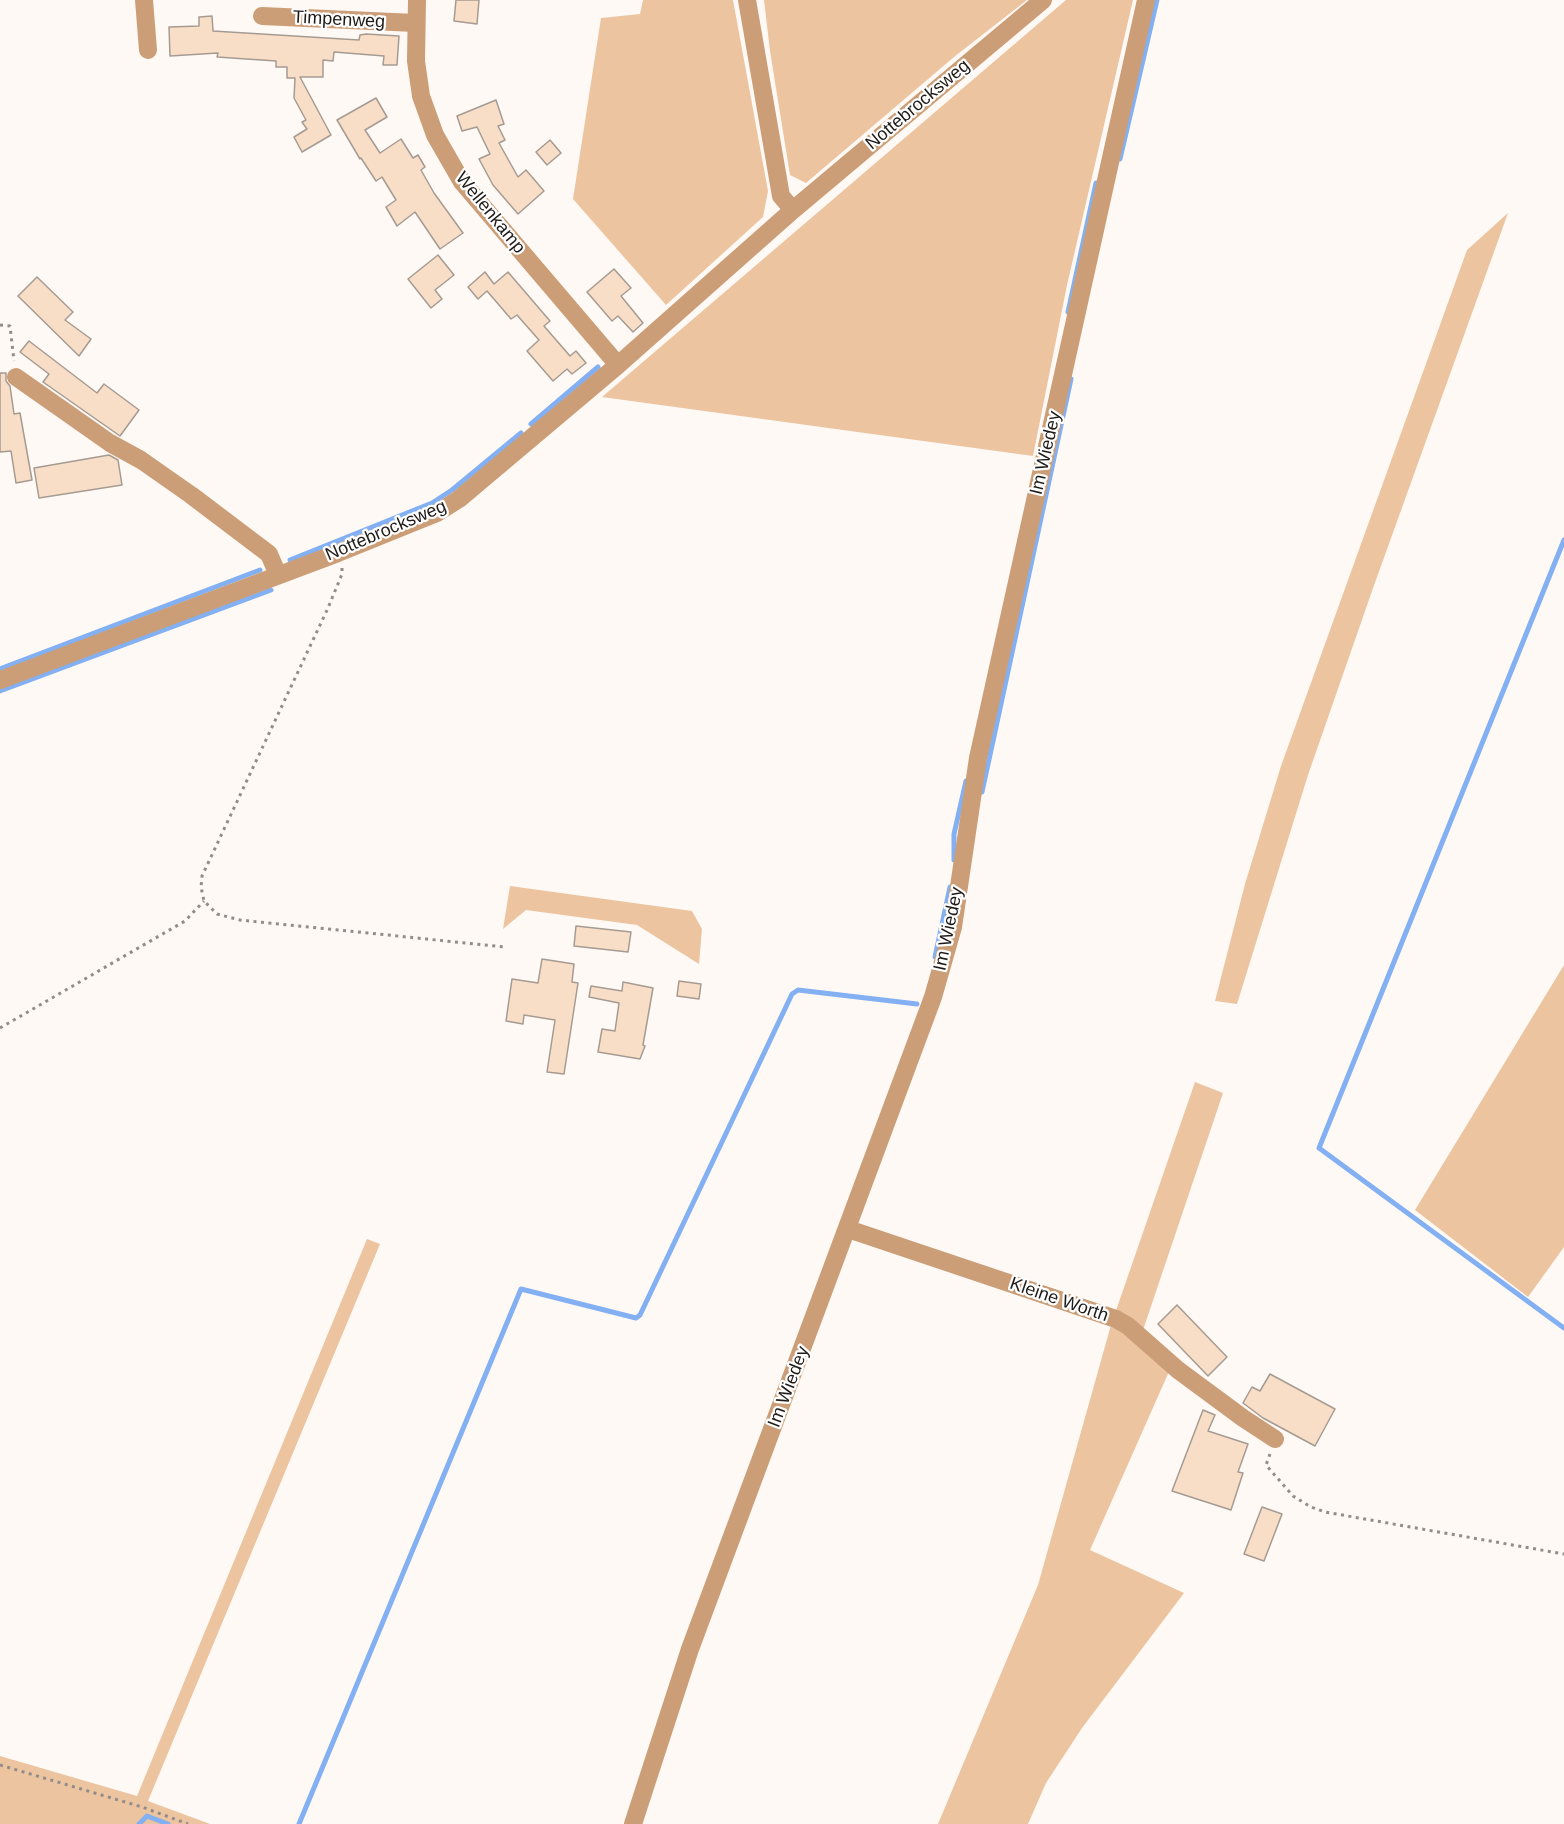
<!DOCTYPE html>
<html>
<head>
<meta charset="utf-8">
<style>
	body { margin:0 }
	canvas { display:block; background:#fef9f5 }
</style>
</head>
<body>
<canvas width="1564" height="1824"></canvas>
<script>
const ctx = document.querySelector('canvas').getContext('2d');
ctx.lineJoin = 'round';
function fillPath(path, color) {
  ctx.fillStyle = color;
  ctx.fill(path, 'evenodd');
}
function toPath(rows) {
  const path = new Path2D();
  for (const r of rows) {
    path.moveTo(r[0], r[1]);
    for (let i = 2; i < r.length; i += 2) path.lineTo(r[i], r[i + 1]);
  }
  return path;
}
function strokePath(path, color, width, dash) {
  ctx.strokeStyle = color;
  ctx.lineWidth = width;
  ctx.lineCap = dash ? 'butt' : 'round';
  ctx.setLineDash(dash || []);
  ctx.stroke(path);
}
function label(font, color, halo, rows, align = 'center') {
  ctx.font = font + ' Helvetica,sans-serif';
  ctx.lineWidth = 4.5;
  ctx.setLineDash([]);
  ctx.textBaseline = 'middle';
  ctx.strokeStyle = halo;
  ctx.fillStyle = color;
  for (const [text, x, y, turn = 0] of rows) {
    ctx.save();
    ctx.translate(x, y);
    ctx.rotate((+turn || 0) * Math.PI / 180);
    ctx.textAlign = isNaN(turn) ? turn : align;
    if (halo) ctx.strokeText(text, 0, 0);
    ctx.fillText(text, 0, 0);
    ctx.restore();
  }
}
fillPath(toPath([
	[643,0,733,0,768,191,763,217,666,305,573,199,601,18,640,14],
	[764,0,1027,0,954,57,806,183,790,175,770,51],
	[1066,0,1133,0,1067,285,1033,456,602,397],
	[1508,213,1372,591,1308,775,1237,1004,1215,1001,1245,884,1281,766,1467,250],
	[510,886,692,911,702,929,699,964,637,925,526,910,503,929],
	[1564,965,1564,1247,1528,1297,1415,1210],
	[1195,1082,1223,1093,1143,1330,1175,1358,1090,1550,1184,1593,1082,1728,1046,1783,1028,1824,938,1824,1038,1585,1111,1325],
	[367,1239,380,1244,148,1801,210,1824,0,1824,0,1756,137,1796]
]), '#edc4a0');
strokePath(toPath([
	[1120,159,1157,0],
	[1068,312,1096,183],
	[531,424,598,367],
	[1564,540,1319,1148,1564,1328],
	[290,560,432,503,452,490,521,433],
	[0,669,260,570],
	[0,691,271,590],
	[982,792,1071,379],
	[954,860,954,834,966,781],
	[935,957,950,887],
	[139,1824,147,1816,168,1824],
	[299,1824,521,1289,636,1318,640,1315,792,994,798,990,917,1004]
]), '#83b0f2', 5);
const building = toPath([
	[456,0,479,0,477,24,454,21,456,0],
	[212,16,213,31,359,40,360,35,366,34,399,36,397,65,383,65,384,56,334,52,333,61,323,60,323,77,300,77,331,135,302,152,294,137,307,129,302,122,306,120,294,98,295,78,287,78,287,67,276,67,276,61,217,57,218,53,170,56,169,27,199,26,199,17,212,16],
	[376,98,387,117,365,130,380,153,401,139,413,158,418,155,425,167,421,170,434,193,463,233,440,249,415,212,397,226,386,207,396,200,382,177,376,181,361,158,360,159,337,120,376,98],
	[496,100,504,124,498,126,505,140,499,143,518,177,526,170,544,191,518,214,493,185,479,159,490,154,477,127,462,131,457,116,496,100],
	[550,140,561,153,547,165,536,152,550,140],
	[438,255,454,275,435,290,442,299,431,308,408,279,438,255],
	[614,269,631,288,621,296,643,323,633,332,618,316,612,321,587,292,614,269],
	[485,272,494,284,508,272,550,321,544,326,570,356,576,351,586,363,572,374,567,369,553,381,527,351,539,340,517,315,511,319,487,291,478,299,468,287,485,272],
	[37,277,73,312,65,320,91,339,79,356,18,296,37,277],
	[29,341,97,393,104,384,139,410,120,436,43,382,49,374,20,352,29,341],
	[0,373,6,373,6,381,10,386,14,414,20,413,32,480,16,483,11,451,0,452,0,373],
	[109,455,118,460,122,485,39,498,34,468,109,455],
	[576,926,631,932,628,952,574,946,576,926],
	[542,959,574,964,572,982,578,983,564,1074,547,1072,555,1020,524,1015,523,1024,506,1021,512,979,538,983,542,959],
	[679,981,701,984,699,999,677,996,679,981],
	[623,982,653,988,643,1045,645,1046,640,1059,598,1052,602,1029,615,1031,619,1003,589,997,591,986,622,991,623,982],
	[1177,1305,1227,1357,1208,1376,1158,1324,1177,1305],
	[1270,1374,1335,1409,1315,1446,1263,1418,1243,1403,1252,1387,1260,1391,1270,1374],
	[1203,1410,1215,1415,1208,1431,1248,1444,1238,1472,1243,1473,1231,1510,1172,1491,1203,1410],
	[1262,1507,1282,1514,1264,1561,1244,1554,1262,1507]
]);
fillPath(building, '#f9dec7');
strokePath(building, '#a69b92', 1.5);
strokePath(toPath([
	[0,325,10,326,14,361],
	[342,568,342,574,328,608,202,876,201,887,204,901,217,914,240,920,505,947],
	[0,1028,185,921,204,901],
	[1270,1454,1266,1465,1293,1496,1311,1507,1325,1512,1564,1554],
	[0,1765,142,1807,188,1824]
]), '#928d8a', 3, [3, 4.5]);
strokePath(toPath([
	[144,0,148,50],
	[417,0,416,61,421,96,435,135,462,182,618,365],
	[747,0,781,196,793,210],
	[262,16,415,23],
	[16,377,110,443,141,460,191,495,269,554,278,575],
	[0,680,338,553,437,513,459,499,618,365,793,210,1043,0],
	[848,1229,1116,1319,1128,1326,1178,1370,1243,1418,1275,1439],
	[633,1824,690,1649,933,997,953,927,978,758,1146,0]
]), '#cb9e77', 18);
label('18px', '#1f1b18', '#fff', [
	["Timpenweg",339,20,3],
	["Nottebrocksweg",918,105,-40],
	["Wellenkamp",490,213,51],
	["Im Wiedey",1046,453,-77],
	["Nottebrocksweg",386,531,-23],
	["Im Wiedey",949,929,-78],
	["Kleine Worth",1059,1300,19],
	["Im Wiedey",789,1387,-69]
]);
</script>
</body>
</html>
